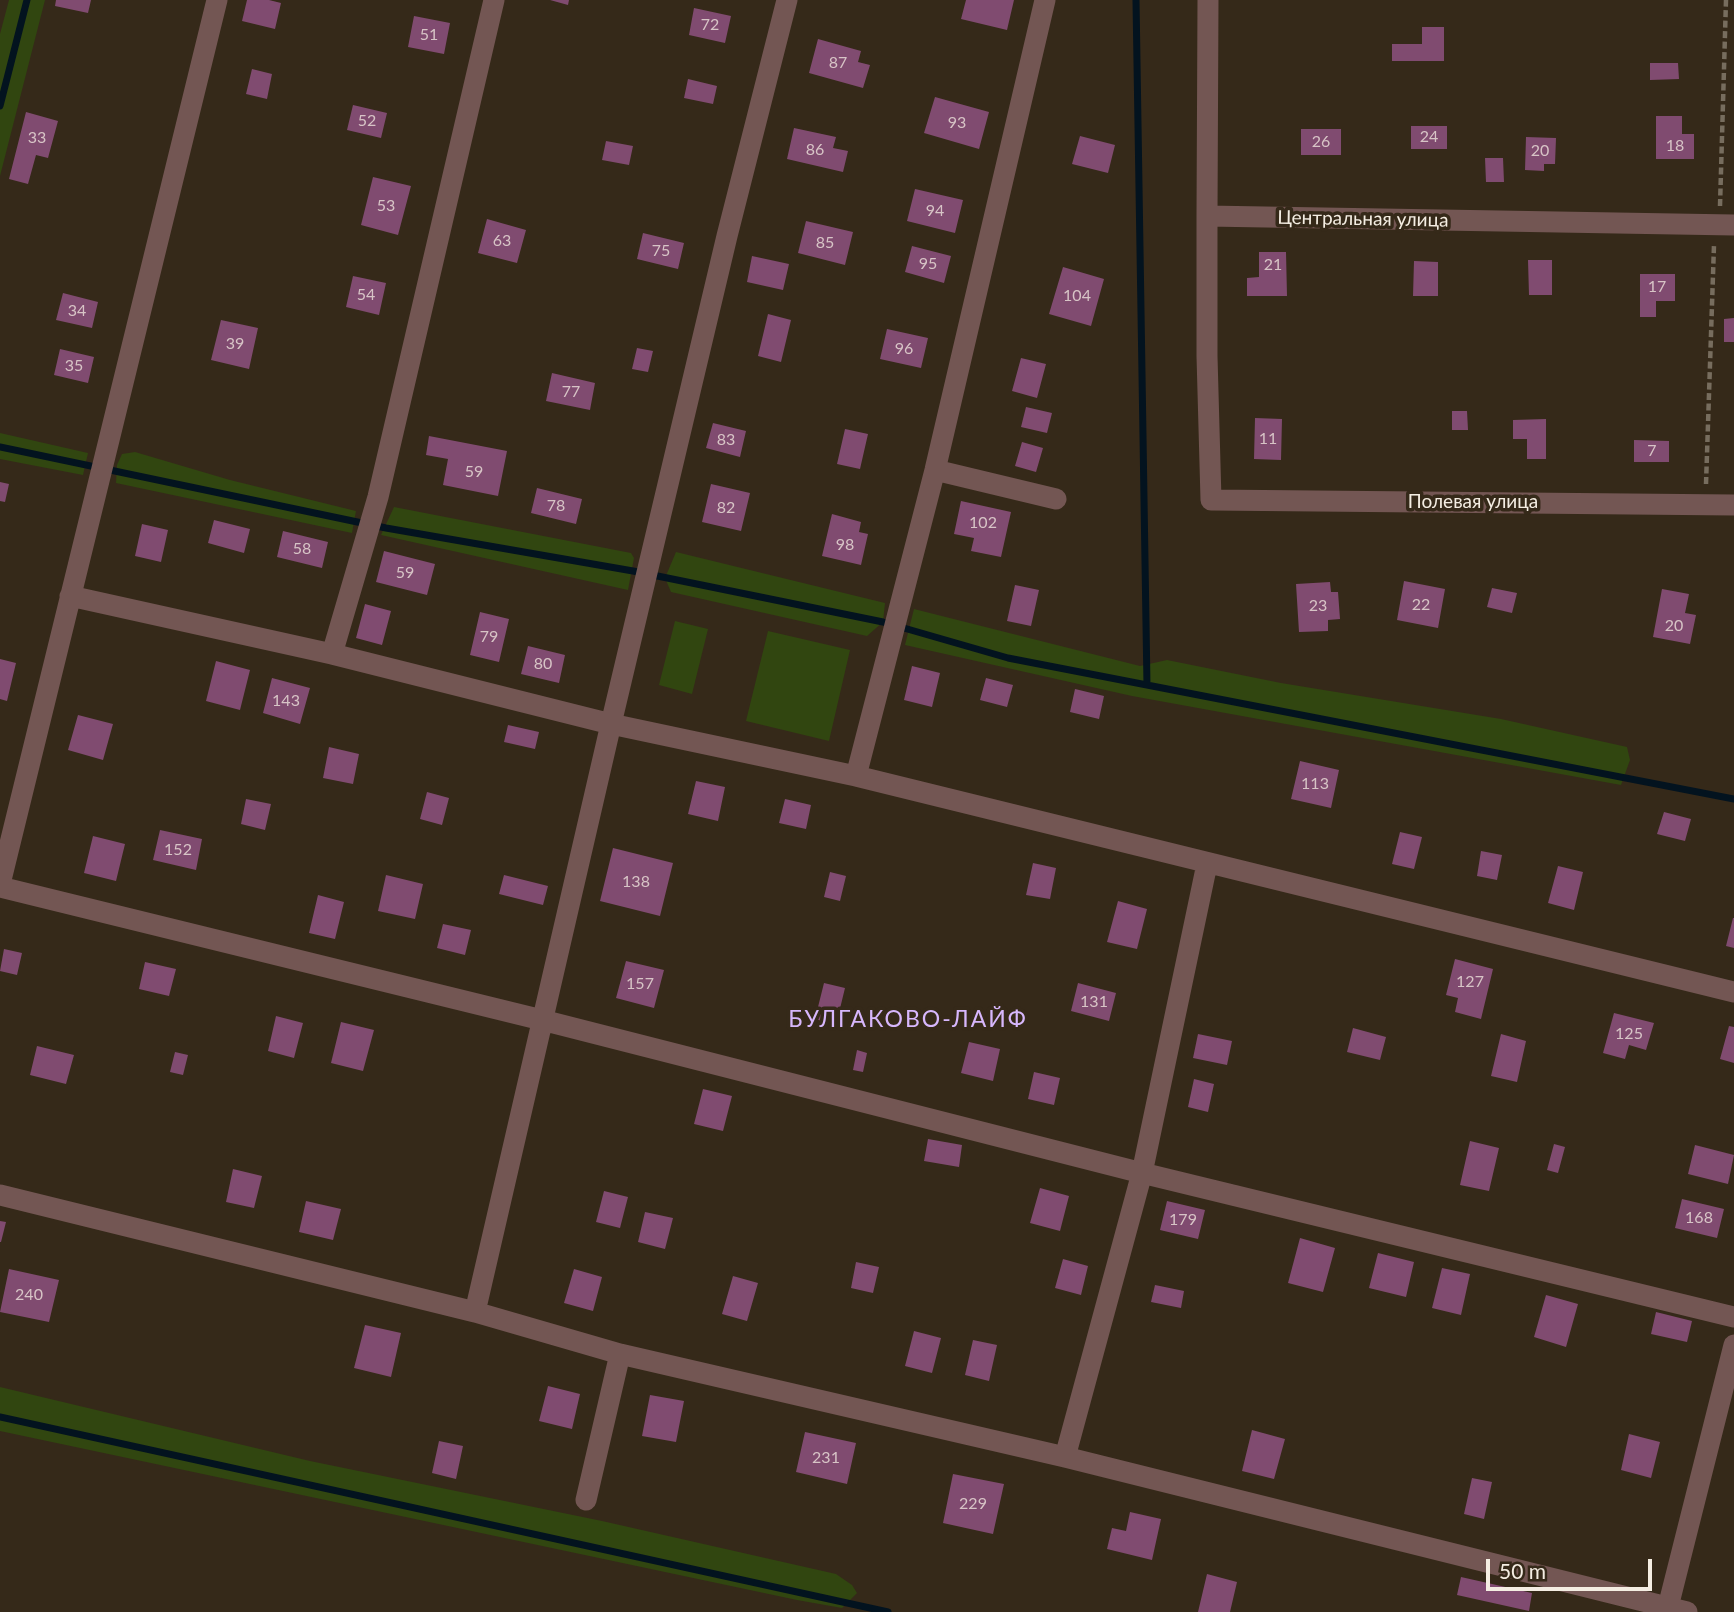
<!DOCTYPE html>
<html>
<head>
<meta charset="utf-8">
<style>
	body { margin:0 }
	#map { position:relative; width:1734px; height:1612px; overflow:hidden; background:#352919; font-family:Lato,sans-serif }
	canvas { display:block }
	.scale { position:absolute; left:1486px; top:1559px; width:166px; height:32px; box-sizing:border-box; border:4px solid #f4ede2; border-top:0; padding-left:9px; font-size:21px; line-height:24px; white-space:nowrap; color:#f4ede2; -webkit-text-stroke:5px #352919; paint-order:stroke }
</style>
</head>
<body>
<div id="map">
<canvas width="1734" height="1612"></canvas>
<div class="scale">50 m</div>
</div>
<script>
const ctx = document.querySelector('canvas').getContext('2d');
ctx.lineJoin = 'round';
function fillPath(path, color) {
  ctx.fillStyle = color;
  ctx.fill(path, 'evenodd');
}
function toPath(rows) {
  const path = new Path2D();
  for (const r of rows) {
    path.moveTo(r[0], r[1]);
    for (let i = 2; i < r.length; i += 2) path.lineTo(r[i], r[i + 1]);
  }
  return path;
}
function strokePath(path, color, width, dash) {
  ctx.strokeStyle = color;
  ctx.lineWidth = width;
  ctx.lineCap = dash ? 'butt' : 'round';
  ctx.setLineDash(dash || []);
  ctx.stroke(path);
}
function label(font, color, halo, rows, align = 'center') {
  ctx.font = font + ' Lato,sans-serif';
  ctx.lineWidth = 7;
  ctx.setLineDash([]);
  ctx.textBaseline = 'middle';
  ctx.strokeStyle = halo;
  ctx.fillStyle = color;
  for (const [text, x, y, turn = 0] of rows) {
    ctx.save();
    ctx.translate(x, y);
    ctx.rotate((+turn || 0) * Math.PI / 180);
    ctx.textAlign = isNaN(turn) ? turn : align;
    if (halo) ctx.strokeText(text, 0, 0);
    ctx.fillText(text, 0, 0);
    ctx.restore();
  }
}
fillPath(toPath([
	[9,0,45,0,0,176,0,34],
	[0,433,88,453,83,475,0,459],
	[135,452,230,480,356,511,352,533,116,483,117,465,122,454],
	[394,507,631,553,634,558,628,590,381,535],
	[676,552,885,603,883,622,867,636,671,592,665,578],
	[914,609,1140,666,1167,660,1281,683,1501,719,1627,747,1630,760,1621,785,1132,696,905,645],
	[675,621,708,629,692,694,659,685],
	[768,631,850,650,829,741,746,721],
	[0,1387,310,1461,602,1521,836,1574,852,1585,857,1593,842,1608,797,1600,0,1431]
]), '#314610');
strokePath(toPath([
	[1136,0,1147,685],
	[0,106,27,0],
	[0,447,386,528,633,571,883,622,1008,658,1734,799],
	[0,1417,888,1612]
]), '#03131f', 7);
fillPath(toPath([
	[56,0,91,0,88,13,55,6],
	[247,0,269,0,281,3,275,29,242,21],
	[550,0,569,0,568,5],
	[966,0,1014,0,1007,30,961,19],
	[694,8,731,16,725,43,689,35],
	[414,16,450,23,444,54,408,47],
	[1422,27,1444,27,1444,61,1392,61,1392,44,1422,44],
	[818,39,861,51,858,62,870,65,863,88,809,73],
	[1650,63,1678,63,1679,79,1650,80],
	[252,69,272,74,267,99,246,94],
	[688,79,717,86,713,104,684,98],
	[935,97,989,112,979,149,924,133],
	[353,105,387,113,381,138,347,130],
	[26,112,58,121,48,158,36,155,28,184,9,179],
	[1656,116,1682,116,1682,134,1694,134,1694,159,1656,159],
	[1411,126,1447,126,1447,149,1411,149],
	[794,128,836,137,833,148,848,151,843,172,787,159],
	[1301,129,1341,129,1341,155,1301,155],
	[1080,136,1115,145,1108,173,1072,164],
	[1526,137,1556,138,1555,164,1544,164,1544,171,1525,170],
	[606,141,633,146,629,165,602,160],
	[1485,158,1503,158,1504,182,1486,182],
	[373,177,411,186,398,235,361,225],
	[915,189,963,200,955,233,907,221],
	[487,219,526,230,517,263,478,253],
	[806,221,853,232,845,265,798,253],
	[643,233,684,243,678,269,637,259],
	[912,246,951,256,944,283,905,272],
	[1259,252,1286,252,1287,296,1247,296,1247,278,1259,277],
	[752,256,789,264,783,290,747,282],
	[1528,260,1552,260,1552,295,1529,295],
	[1414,261,1438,262,1438,296,1413,296],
	[1063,267,1104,279,1091,326,1049,314],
	[1640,274,1675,274,1675,301,1656,301,1656,317,1640,317],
	[353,276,386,283,379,315,346,307],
	[63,293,98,302,92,328,56,320],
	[768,314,791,320,781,362,758,356],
	[1734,318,1734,342,1724,342,1724,319],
	[221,320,258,328,249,369,211,360],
	[887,329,928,338,921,368,880,359],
	[637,348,653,351,648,372,632,369],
	[60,349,94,357,88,383,54,375],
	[1021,358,1046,364,1037,398,1012,391],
	[552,373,595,383,590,410,546,401],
	[1026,407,1052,413,1047,433,1021,427],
	[1452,411,1467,411,1468,430,1452,430],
	[1255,418,1282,419,1281,460,1254,459],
	[1546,419,1546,459,1527,459,1527,439,1513,439,1513,420],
	[713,423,746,431,740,457,706,448],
	[845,429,868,434,860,469,837,464],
	[429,436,507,451,498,496,443,485,448,459,426,455],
	[1634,440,1669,441,1669,462,1634,462],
	[1022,442,1043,448,1036,472,1015,466],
	[0,482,9,484,5,502,0,501],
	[711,484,750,493,741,531,702,522],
	[537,488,582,499,576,524,531,513],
	[961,501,1011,512,1001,557,971,551,974,538,954,534],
	[832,514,861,522,859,532,868,534,861,565,822,556],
	[214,520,250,529,244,553,208,543],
	[142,524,168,530,161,562,135,556],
	[283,531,328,542,322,568,277,557],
	[384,551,435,564,427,595,376,582],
	[1404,581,1445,589,1438,628,1397,620],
	[1330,582,1331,592,1338,592,1340,619,1328,620,1328,631,1299,632,1296,584],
	[1015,585,1039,590,1031,626,1007,621],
	[1492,588,1517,593,1512,613,1487,607],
	[1662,589,1689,594,1685,613,1696,615,1690,644,1653,637],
	[365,604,391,611,382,645,356,638],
	[480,612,509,619,499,662,470,655],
	[528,646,565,655,559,683,521,674],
	[0,659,16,663,7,701,0,699],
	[216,661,250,670,240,710,206,701],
	[912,666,940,673,932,707,904,700],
	[272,678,310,688,300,724,263,713],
	[986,678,1013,685,1007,707,980,700],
	[1075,689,1104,696,1099,719,1070,712],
	[78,715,113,724,103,760,68,750],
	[508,725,539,732,535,749,504,742],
	[329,747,359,754,353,784,323,778],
	[1300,761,1339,770,1331,808,1291,799],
	[696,781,725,787,718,821,688,814],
	[427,792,449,798,442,825,420,819],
	[246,799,271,804,265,830,241,824],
	[785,799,811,805,806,829,779,823],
	[1664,812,1691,819,1685,841,1657,834],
	[160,830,202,839,196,870,153,860],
	[1400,832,1422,837,1414,869,1392,864],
	[93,836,125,844,116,881,84,873],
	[613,848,673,863,660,916,600,901],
	[1481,851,1502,855,1497,880,1477,876],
	[1033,863,1056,868,1050,899,1026,895],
	[1558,866,1583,872,1574,910,1548,903],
	[830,872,846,876,840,901,824,897],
	[386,875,423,884,415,919,378,911],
	[504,875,548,886,543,905,499,894],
	[318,895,344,902,335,939,309,933],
	[1118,901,1147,909,1137,949,1107,942],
	[1733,918,1734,918,1734,948,1726,946],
	[443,924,471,930,465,955,437,948],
	[4,949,22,953,17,975,0,971],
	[1455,959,1493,969,1481,1019,1455,1012,1458,998,1446,995],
	[626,961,664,970,654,1008,616,998],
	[145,962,176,969,169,996,139,989],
	[824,983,845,988,836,1025,815,1019],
	[1078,983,1116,993,1109,1021,1071,1011],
	[1614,1013,1654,1023,1646,1050,1629,1045,1625,1059,1603,1053],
	[276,1016,303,1023,294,1058,268,1051],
	[341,1022,374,1030,363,1071,331,1063],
	[1729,1026,1734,1027,1734,1063,1720,1059],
	[1353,1028,1386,1037,1380,1060,1347,1052],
	[1198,1034,1232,1041,1227,1065,1193,1058],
	[1501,1034,1526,1041,1517,1082,1491,1076],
	[969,1042,1000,1049,993,1081,961,1073],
	[37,1046,74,1055,66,1084,30,1075],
	[857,1050,867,1053,863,1072,853,1070],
	[175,1052,188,1055,183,1075,170,1072],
	[1034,1072,1060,1078,1054,1105,1028,1099],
	[1194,1079,1214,1084,1208,1112,1188,1107],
	[703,1089,732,1096,723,1131,694,1124],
	[928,1139,962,1145,959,1167,924,1161],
	[1470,1141,1499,1148,1489,1191,1460,1185],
	[1554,1144,1565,1147,1558,1173,1547,1170],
	[1695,1145,1734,1155,1728,1184,1688,1174],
	[233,1169,262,1176,254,1208,226,1202],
	[1040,1188,1069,1196,1060,1231,1030,1223],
	[604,1191,628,1197,620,1228,596,1222],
	[1682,1199,1724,1209,1717,1238,1675,1228],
	[306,1201,341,1209,333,1240,299,1232],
	[1167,1201,1205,1210,1198,1239,1160,1230],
	[645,1212,673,1218,665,1249,638,1242],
	[0,1221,6,1222,1,1242,0,1242],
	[1300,1238,1335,1248,1323,1292,1288,1283],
	[1378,1253,1414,1262,1406,1297,1369,1288],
	[1063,1259,1088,1266,1081,1295,1055,1288],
	[856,1262,879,1267,873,1293,851,1288],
	[1442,1268,1470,1274,1461,1315,1432,1308],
	[9,1269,59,1280,49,1322,0,1312],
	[574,1269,602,1277,593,1311,564,1303],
	[733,1276,758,1283,747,1321,722,1314],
	[1155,1285,1184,1291,1181,1308,1151,1302],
	[1546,1295,1578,1304,1566,1347,1534,1337],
	[1656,1312,1692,1321,1687,1342,1651,1334],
	[365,1325,401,1333,391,1377,354,1368],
	[914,1331,941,1338,932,1373,905,1366],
	[973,1340,997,1345,989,1381,965,1375],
	[548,1386,580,1394,572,1429,539,1421],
	[650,1395,684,1401,676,1442,642,1436],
	[1252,1430,1285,1439,1274,1479,1242,1471],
	[805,1432,856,1443,847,1484,796,1472],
	[1629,1434,1660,1442,1651,1478,1621,1470],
	[439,1441,463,1446,456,1479,432,1473],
	[953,1474,1004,1484,993,1534,943,1523],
	[1472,1478,1492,1482,1484,1519,1464,1514],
	[1130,1512,1161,1519,1152,1560,1107,1549,1112,1528,1126,1531],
	[1207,1574,1237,1582,1230,1612,1198,1612],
	[1461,1577,1532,1593,1529,1611,1457,1595]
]), '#804b70');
strokePath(toPath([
	[1720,206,1726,0],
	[1706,484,1714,245]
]), '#776d5e', 4.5, [7, 3.5]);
strokePath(toPath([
	[1208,0,1207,216,1734,225],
	[1207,216,1207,356,1211,500,1734,505],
	[935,470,1056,499],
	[70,596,332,654,611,724,856,776,1734,992],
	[332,654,378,497,494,0],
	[856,776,935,470,1045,0],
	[0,884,217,0],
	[0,887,542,1020,1142,1173,1734,1317],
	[0,1195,475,1312,620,1354,1065,1457,1687,1612],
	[475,1312,611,724,727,236,787,0],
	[1065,1457,1142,1173,1207,864],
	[586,1500,620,1354],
	[1668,1607,1734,1345]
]), '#735653', 21);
label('16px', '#d7c4c6', null, [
	["72",710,25],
	["51",429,35],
	["87",838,63],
	["52",367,121],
	["93",957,123],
	["24",1429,137],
	["33",37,138],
	["26",1321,142],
	["18",1675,146],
	["86",815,150],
	["20",1540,151],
	["53",386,206],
	["94",935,211],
	["63",502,241],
	["85",825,243],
	["75",661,251],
	["95",928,264],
	["21",1273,265],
	["17",1657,287],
	["54",366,295],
	["104",1077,296],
	["34",77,311],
	["39",235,344],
	["96",904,349],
	["35",74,366],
	["77",571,392],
	["11",1268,439],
	["83",726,440],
	["7",1652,451],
	["59",474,472],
	["78",556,506],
	["82",726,508],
	["102",983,523],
	["98",845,545],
	["58",302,549],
	["59",405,573],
	["22",1421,605],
	["23",1318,606],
	["20",1674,626],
	["79",489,637],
	["80",543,664],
	["143",286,701],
	["113",1315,784],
	["152",178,850],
	["138",636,882],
	["127",1470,982],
	["157",640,984],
	["131",1094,1002],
	["125",1629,1034],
	["168",1699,1218],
	["179",1183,1220],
	["240",29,1295],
	["231",826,1458],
	["229",973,1504]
]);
label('19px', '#f4ede2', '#352919', [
	["Центральная улица",1363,219,1],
	["Полевая улица",1473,502]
]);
ctx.letterSpacing = '2px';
label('23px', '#d7b7fc', '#352919', [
	["БУЛГАКОВО-ЛАЙФ",908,1020]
]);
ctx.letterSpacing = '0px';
</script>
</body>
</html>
